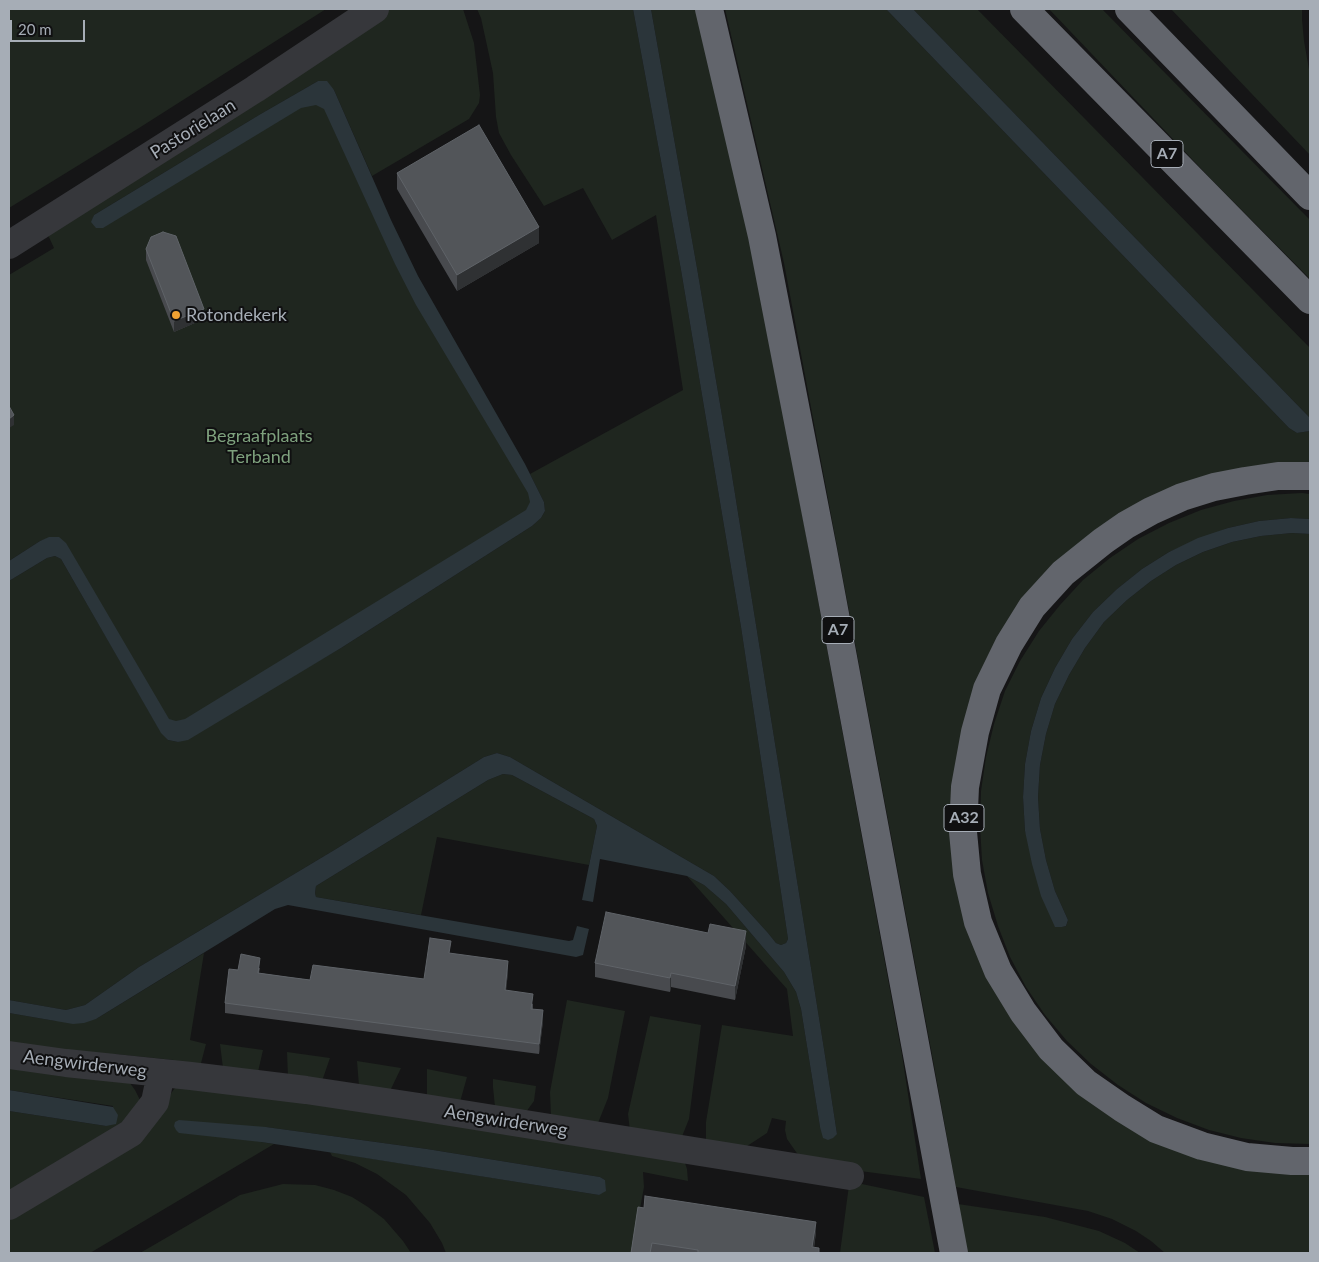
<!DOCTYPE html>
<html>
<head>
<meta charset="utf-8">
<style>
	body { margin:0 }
	#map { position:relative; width:1319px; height:1262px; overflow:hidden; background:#151516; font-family:Lato,sans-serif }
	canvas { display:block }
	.frame { position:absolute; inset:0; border:10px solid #a6adb6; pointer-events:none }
	.scale { position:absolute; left:10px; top:20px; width:75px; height:22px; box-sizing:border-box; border:2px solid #a6adb6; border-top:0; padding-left:6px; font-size:15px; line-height:18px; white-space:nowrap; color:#a6adb6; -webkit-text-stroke:4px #101011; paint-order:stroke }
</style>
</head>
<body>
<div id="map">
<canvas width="1319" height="1262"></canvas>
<div class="frame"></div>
<div class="scale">20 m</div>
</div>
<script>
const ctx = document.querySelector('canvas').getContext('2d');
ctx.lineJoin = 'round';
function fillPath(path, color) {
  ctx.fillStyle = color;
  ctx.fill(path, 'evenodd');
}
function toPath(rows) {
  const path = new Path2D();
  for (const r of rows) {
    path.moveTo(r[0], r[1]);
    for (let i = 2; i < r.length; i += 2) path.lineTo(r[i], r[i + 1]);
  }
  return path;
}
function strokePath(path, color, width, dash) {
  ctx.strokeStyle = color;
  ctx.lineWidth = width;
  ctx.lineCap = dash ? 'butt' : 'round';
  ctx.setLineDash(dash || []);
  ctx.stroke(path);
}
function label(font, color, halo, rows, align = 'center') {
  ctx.font = font + ' Lato,sans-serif';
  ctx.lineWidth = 4;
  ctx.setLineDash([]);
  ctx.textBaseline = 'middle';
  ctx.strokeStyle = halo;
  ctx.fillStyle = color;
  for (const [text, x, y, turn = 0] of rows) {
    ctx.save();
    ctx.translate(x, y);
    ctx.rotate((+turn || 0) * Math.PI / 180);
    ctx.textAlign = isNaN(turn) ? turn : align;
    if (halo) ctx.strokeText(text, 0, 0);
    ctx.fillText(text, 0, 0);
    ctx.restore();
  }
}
fillPath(toPath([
	[9,9,326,9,139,128,9,208],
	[388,9,463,9,474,43,480,95,479,103,469,119,372,176,334,90,318,81,259,115,94,215,92,222,320,88,367,181,525,477,536,513,174,735,53,537,40,541,9,561,9,275,54,248,48,235],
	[477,9,633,9,681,270,741,627,788,939,786,943,781,945,776,943,768,933,730,891,714,876,510,757,497,753,484,757,336,849,139,967,85,1005,66,1010,9,1000,9,581,47,558,55,556,61,559,161,732,168,740,178,742,341,648,532,526,541,518,545,511,544,502,530,474,683,390,656,215,612,240,583,188,544,206,511,155,499,133,496,117,493,73,481,18],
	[651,9,697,9,757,269,902,1055,921,1179,860,1171,801,1159,787,1139,785,1130,786,1121,772,1118,767,1133,741,1150,706,1144,706,1122,722,1025,793,1036,787,989,687,876,704,885,726,904,784,972,796,992,801,1009,820,1127,837,1134,824,1049,731,469,697,268],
	[725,9,886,9,1289,428,1297,433,1310,431,1310,465,1228,473,1015,615,954,863,1073,1086,1310,1173,1310,1253,1165,1253,1151,1241,1136,1231,1112,1219,1088,1211,956,1187,931,1049,784,263],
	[913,9,977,9,1310,348,1310,418],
	[1049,9,1102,9,1310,220,1310,279,1211,179],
	[1171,9,1302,9,1302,20,1304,41,1310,75,1310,155],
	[1302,493,1310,494,1310,519,1291,518,1259,521,1228,528,1169,552,1142,569,1117,589,1093,612,1072,639,1055,668,1041,698,1031,731,1025,764,1023,797,1025,831,1062,927,1066,926,1068,920,1055,891,1046,860,1040,829,1038,797,1040,765,1046,734,1055,704,1069,675,1085,648,1104,622,1127,600,1151,581,1176,565,1203,552,1232,542,1261,536,1292,533,1310,534,1310,1144,1275,1143,1241,1138,1209,1130,1177,1118,1146,1103,1118,1085,1091,1064,1067,1041,1045,1015,1026,987,1010,957,998,926,988,893,982,860,980,826,981,791,986,757,994,724,1005,691,1020,661,1039,631,1060,605,1083,580,1110,558,1138,539,1169,523,1201,510,1234,501,1267,495],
	[503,774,512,775,594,819,597,826,589,865,437,837,421,915,316,897,315,893,316,886,488,780],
	[204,953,190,1040,206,1044,200,1067,174,1065,174,1060,115,1054,114,1058,9,1045,9,1013,56,1021,96,1019],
	[567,1000,625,1011,608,1098,598,1123,551,1116,550,1092],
	[650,1016,701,1025,689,1119,681,1139,630,1131,628,1114],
	[220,1044,263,1050,258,1072,223,1068],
	[287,1052,330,1058,322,1081,288,1077],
	[357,1061,401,1068,390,1091,359,1086],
	[9,1064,127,1079,135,1090,140,1100,134,1117,9,1200,9,1111,106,1126,113,1106,9,1090],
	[427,1069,467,1077,460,1102,427,1097],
	[493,1079,536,1086,534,1101,526,1112,495,1107,493,1087],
	[177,1085,294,1099,684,1160,687,1169,688,1181,643,1172,644,1187,632,1253,446,1253,442,1243,430,1223,406,1195,377,1174,355,1163,332,1156,330,1152,599,1195,605,1180,600,1177,427,1149,266,1127,261,1142,274,1144,90,1253,9,1253,9,1218,151,1122],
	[857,1183,924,1197,935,1253,840,1253,849,1185],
	[283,1184,315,1185,334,1190,352,1197,368,1207,384,1219,403,1241,411,1253,140,1253,240,1195],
	[958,1204,1045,1217,1099,1231,1125,1243,1140,1253,967,1253]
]), '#1f261f');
fillPath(toPath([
	[633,9,651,9,697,268,731,469,824,1049,837,1134,833,1138,828,1140,823,1138,820,1127,801,1009,796,992,784,972,726,904,704,885,687,876,600,859,593,902,582,900,597,826,594,819,512,775,503,774,488,780,316,886,315,893,316,897,569,941,573,940,577,926,589,929,583,955,576,957,288,905,275,909,96,1019,84,1023,73,1024,9,1013,9,1000,66,1010,85,1005,139,967,336,849,484,757,497,753,510,757,714,876,730,891,768,933,776,943,781,945,786,943,788,939,741,627,681,270],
	[886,9,913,9,1310,418,1310,431,1297,433,1289,428],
	[318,81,327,81,334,90,391,220,418,276,525,464,544,502,545,511,541,518,532,526,341,648,188,740,178,742,168,740,161,733,61,559,55,556,47,558,9,581,9,561,40,541,49,537,59,537,66,543,169,719,176,721,185,719,526,510,530,502,528,493,416,305,395,264,324,109,316,105,301,108,103,228,96,228,91,222,94,215,259,115],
	[1291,518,1310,519,1310,534,1292,533,1261,536,1232,542,1203,552,1176,565,1151,581,1127,600,1104,622,1085,648,1069,675,1055,704,1046,734,1040,765,1038,797,1040,829,1046,860,1055,891,1068,920,1066,926,1062,927,1055,927,1041,896,1032,864,1025,831,1023,797,1025,764,1031,731,1041,698,1055,668,1072,639,1093,612,1117,589,1142,569,1169,552,1198,538,1228,528,1259,521],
	[9,1090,113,1107,118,1115,117,1120,116,1124,106,1126,9,1111],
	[179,1120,266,1127,427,1149,600,1177,605,1180,606,1191,599,1195,334,1153,261,1142,179,1133,176,1130,174,1126,175,1122]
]), '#2b353a');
strokePath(toPath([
	[9,245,255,89,375,9],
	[9,1055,66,1063,191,1076,306,1090,419,1107,850,1176],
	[9,1206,131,1133,155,1102,161,1073]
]), '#36373b', 28);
strokePath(toPath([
	[709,9,762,236,823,550,954,1253],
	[1024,9,1310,300],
	[1129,9,1310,196],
	[1310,476,1278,476,1245,481,1214,487,1182,497,1151,511,1126,525,1103,541,1063,573,1032,607,1009,644,987,689,975,732,965,787,963,832,967,874,978,922,998,971,1023,1012,1051,1049,1086,1083,1122,1108,1156,1129,1202,1146,1247,1157,1292,1161,1310,1161]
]), '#62656c', 28);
fillPath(toPath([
	[397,173,539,243,457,291,397,189],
	[146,249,204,319,174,332,146,260],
	[746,946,735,1000,671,987,670,992,595,977,595,963],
	[451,953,508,972,506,990,533,1004,533,1009,543,1021,539,1054,225,1013,225,1003,238,970,260,968,259,973,310,980,424,979],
	[638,1207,816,1232,814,1248,819,1253,631,1253]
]), '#484a4e');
fillPath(toPath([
	[539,227,539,243,457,291,457,275],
	[204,309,204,319,174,332,174,321],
	[14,415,14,425,9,428,9,419],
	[746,931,746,946,735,1000,735,986],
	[508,961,508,972,505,1000,505,990],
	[671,973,671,987,670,992,670,978],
	[543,1010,543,1021,539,1054,539,1044],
	[816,1222,816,1232,813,1253,812,1247]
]), '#2f3133');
const building = toPath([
	[479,125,539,227,457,275,397,173,479,125],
	[163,232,176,236,204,309,174,321,146,249,151,237,163,232],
	[9,406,14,415,9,419,9,406],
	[606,912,708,933,710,924,746,931,735,986,671,973,670,978,595,963,606,912],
	[430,938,451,941,449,953,508,961,505,990,533,994,531,1009,543,1010,539,1044,225,1003,229,969,238,970,241,954,260,958,258,973,287,977,310,980,313,965,424,979,430,938],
	[645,1196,816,1222,812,1247,819,1248,819,1253,698,1253,698,1250,652,1243,650,1253,631,1253,638,1207,644,1208,645,1196]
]);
fillPath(building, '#525559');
strokePath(building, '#5f6368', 1);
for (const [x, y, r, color] of [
	[176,315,5,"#f0a132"]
]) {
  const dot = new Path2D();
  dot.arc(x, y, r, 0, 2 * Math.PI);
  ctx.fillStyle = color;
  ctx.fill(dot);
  strokePath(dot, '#101011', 2);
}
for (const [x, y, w] of [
	[1167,154,32],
	[838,630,32],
	[964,818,40]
]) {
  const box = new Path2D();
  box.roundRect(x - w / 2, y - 13.5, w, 27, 4);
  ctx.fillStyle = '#101011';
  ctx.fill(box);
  strokePath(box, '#a6adb6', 1);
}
label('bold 16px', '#a6adb6', null, [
	["A7",1167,154],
	["A7",838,630],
	["A32",964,818]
]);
label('18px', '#a6adb6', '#101011', [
	["Pastorielaan",193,129,-32],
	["Aengwirderweg",85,1064,7],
	["Aengwirderweg",506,1121,9]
]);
label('18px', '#a6adb6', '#101011', [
	["Rotondekerk",186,315]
], 'left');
label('18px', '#7ea17d', '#101011', [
	["Begraafplaats",259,436],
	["Terband",259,457]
]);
</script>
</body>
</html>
